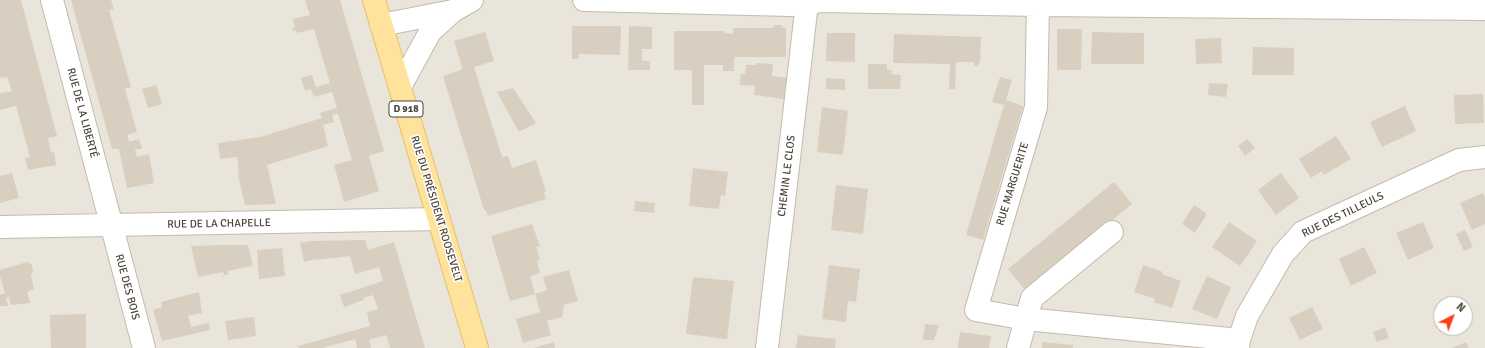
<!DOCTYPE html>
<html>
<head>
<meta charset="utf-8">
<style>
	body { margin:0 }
	#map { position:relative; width:1485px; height:348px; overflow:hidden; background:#f6f3ec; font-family:Signika,sans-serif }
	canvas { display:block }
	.north { position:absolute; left:1433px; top:296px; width:40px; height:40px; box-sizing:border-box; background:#fff; border:1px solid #b7b4b0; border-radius:50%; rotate:42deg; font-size:11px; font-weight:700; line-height:16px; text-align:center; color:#4b4439 }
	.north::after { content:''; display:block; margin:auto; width:14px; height:18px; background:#fc3f1d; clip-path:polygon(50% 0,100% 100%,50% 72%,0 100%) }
</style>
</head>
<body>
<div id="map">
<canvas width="1485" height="348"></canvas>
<div class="north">N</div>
</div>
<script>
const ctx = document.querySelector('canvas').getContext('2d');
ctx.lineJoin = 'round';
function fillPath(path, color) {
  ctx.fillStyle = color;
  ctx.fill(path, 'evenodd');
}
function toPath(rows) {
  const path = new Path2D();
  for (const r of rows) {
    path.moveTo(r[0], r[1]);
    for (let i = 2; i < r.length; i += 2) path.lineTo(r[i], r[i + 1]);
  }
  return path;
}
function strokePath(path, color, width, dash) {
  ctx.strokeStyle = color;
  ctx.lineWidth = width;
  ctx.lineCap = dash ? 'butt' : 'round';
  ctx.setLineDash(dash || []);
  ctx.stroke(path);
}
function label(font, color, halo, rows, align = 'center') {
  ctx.font = font + ' Signika,sans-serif';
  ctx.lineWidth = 3;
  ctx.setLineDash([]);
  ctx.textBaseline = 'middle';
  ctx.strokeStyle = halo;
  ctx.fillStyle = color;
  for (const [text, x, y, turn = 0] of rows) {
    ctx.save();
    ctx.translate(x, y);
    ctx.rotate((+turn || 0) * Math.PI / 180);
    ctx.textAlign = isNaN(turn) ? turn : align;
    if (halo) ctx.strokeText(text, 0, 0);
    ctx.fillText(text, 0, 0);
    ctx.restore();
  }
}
fillPath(toPath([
	[0,0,1485,0,1485,348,0,348],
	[1441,304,1465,304,1465,328,1441,328]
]), '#eae5da');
fillPath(toPath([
	[0,0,21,0,57,136,48,138,51,153,54,152,56,165,28,170,25,158,30,157,16,106,0,110,0,93,12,91,7,77,0,78],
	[71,0,111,0,114,9,109,10,131,87,125,89,137,132,127,135,129,142,139,139,142,149,135,149,137,157,149,154,154,183,127,188,119,149,112,149],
	[305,0,340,0,384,151,369,156,379,191,344,202,334,165,352,160,338,113,332,115,334,122,323,125,328,146,267,165,276,204,245,205,238,175,239,175,237,157,220,159,218,143,260,137,322,118,320,113,337,108,332,92,314,97,311,89,305,91,301,78,312,75,316,87,330,83,314,29,297,33,296,30,293,31,292,28,295,27,293,19,310,15],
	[775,25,781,25,783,28,786,28,786,57,734,57,734,71,723,71,723,65,704,65,704,105,692,105,692,70,674,70,674,31,724,31,724,33,733,34,733,28,773,28],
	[572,26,621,26,620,55,579,54,579,59,572,59],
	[629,26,652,27,652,49,642,49,642,61,650,61,650,70,628,70],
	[1057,29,1082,29,1081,70,1057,70],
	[485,32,494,61,474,67,502,157,508,156,512,168,536,160,546,192,544,192,546,199,488,216,486,210,484,210,443,76,461,70,462,67,454,41],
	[1092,32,1144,33,1144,64,1091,64],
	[827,33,855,33,855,62,826,61],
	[894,34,981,37,980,63,978,63,979,66,974,66,974,62,956,62,955,89,949,89,950,64,893,63],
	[1221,38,1222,63,1196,64,1195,39],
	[1253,47,1294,48,1294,75,1252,75],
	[757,63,773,64,772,76,787,78,784,99,754,95,755,86,740,85,741,74,745,74,746,65,756,65],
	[868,64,887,64,887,70,892,70,891,74,901,75,900,89,868,89],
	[1000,77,1012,80,1006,100,1023,106,983,240,966,235,1004,105,992,102],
	[826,78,845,79,845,90,826,89],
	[1209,83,1228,84,1226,97,1208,95],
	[156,85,162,104,148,108,142,89],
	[513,88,536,123,519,132,497,92],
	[1483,94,1484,123,1455,124,1454,95],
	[1405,106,1416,131,1382,147,1370,122],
	[822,107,848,111,843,155,817,152],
	[1336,136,1351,159,1324,175,1322,171,1311,178,1299,159],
	[1247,139,1255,148,1245,156,1238,146],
	[693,168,728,172,725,196,721,195,719,209,689,206],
	[12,173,19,198,0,203,0,176],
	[1281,173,1299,198,1276,215,1258,190],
	[1114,182,1132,204,1026,291,1008,269],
	[836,185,868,189,863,234,831,230],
	[1483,193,1485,198,1485,224,1472,230,1460,203],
	[635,201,655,203,654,213,634,211],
	[1194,205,1207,214,1195,233,1182,224],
	[1229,222,1257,241,1240,266,1212,247],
	[1423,222,1434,248,1408,260,1396,233],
	[532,224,540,246,536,247,540,260,537,261,540,273,530,276,535,294,547,290,543,277,569,270,578,301,564,305,562,317,547,321,551,335,523,343,516,319,540,312,535,294,510,301,491,236],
	[1465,230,1473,247,1464,251,1456,234],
	[365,240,368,250,394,242,425,348,390,348,386,335,369,340,371,348,357,348,355,339,323,348,299,348,298,346,370,326,367,312,378,309,373,295,363,298,364,300,344,307,340,295,383,281,379,267,355,274,350,256,315,260,315,259,304,262,300,243,311,241],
	[223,245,248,245,253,266,227,271,228,275,224,275,223,272,198,277,191,246],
	[1364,247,1377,273,1351,286,1339,259],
	[282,248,285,276,259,279,257,250],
	[27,262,32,265,33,271,31,275,34,289,27,292,30,303,11,305,9,297,6,298,8,306,0,306,0,295,5,293,0,276,0,270],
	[829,265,860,269,856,302,848,301,846,322,822,319],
	[1143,265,1163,272,1162,274,1181,281,1172,308,1153,302,1155,299,1134,292],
	[1207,276,1231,287,1217,319,1192,309],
	[693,277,734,281,727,339,686,334],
	[199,292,202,313,188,316,191,327,209,323,210,330,162,341,153,310,162,307,161,302],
	[1312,307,1323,329,1300,340,1289,318],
	[86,314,86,348,51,348,50,315],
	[254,317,256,336,228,340,225,321],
	[925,324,939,325,934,340,923,340],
	[1385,327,1389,338,1377,342,1373,332],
	[960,332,991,336,989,348,958,348],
	[798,335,836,339,835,348,796,348],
	[554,342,555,348,534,348],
	[1042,342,1073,345,1073,348,1042,348],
	[1466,342,1469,348,1452,348]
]), '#d8cfc1');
const minor = toPath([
	[52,0,144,348],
	[584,0,791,5,822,1,1038,5,1485,9],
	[1038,5,1036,107,976,310,1026,319,1239,340],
	[381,25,453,11],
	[400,87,430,32,453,11,472,0],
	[0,227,439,219],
	[767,348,807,3],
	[1018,348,1032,298,1112,232],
	[1238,348,1239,340,1247,316,1283,254,1303,232,1459,160,1485,157]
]);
const major = toPath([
	[374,0,477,348]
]);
strokePath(minor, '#c2bbae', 24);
strokePath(major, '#e6c16a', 24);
strokePath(minor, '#fff', 22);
strokePath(major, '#ffe39c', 22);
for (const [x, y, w] of [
	[406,109,34]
]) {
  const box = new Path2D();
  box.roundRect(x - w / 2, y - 8, w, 16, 3);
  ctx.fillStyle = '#fff';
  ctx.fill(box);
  strokePath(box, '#4b4439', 1);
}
label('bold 10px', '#4b4439', null, [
	["D 918",406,109]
]);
label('11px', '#4b4439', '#fff', [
	["RUE DE LA LIBERTÉ",82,113,75],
	["CHEMIN LE CLOS",787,176,-83],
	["RUE MARGUERITE",1013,184,-73],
	["RUE DU PRÉSIDENT ROOSEVELT",436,209,73],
	["RUE DES TILLEULS",1343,215,-26],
	["RUE DE LA CHAPELLE",219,224,-1],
	["RUE DES BOIS",127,287,75]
]);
</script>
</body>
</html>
